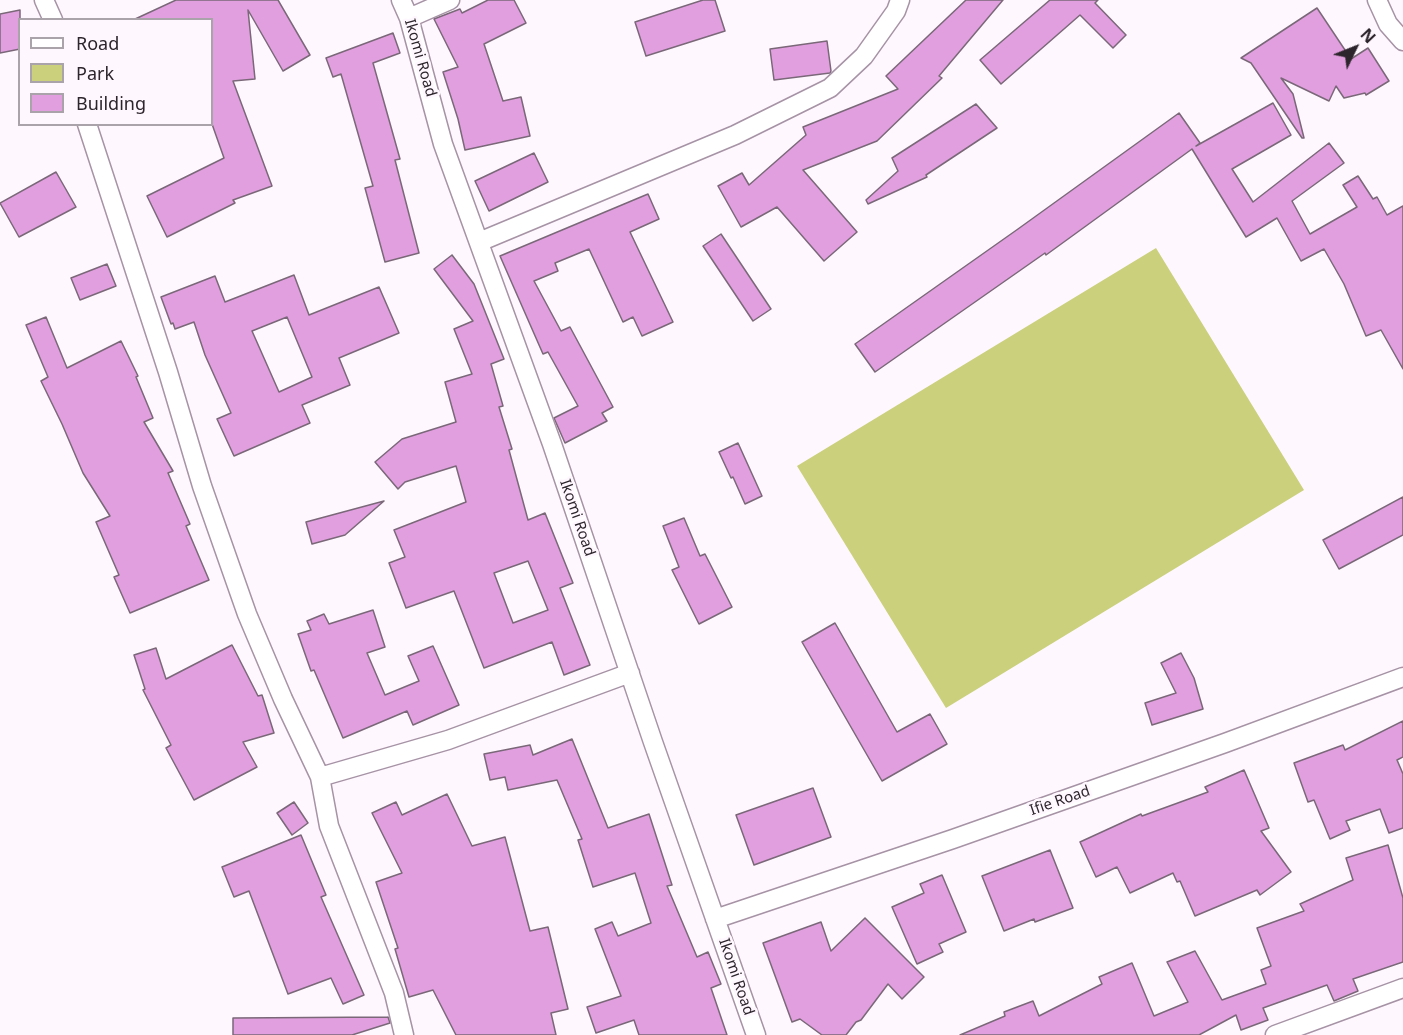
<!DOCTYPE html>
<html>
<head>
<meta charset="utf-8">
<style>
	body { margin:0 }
	#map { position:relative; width:1403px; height:1035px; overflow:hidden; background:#fff7fe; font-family:"Noto Sans",sans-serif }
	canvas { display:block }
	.legend { position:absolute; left:18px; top:18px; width:195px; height:108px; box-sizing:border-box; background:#fff7fe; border:2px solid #aba3aa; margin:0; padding:8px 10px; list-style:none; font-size:18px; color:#2d252c }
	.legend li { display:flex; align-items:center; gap:12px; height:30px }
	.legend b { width:30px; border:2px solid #aba3aa }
	.north { position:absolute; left:1325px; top:18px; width:60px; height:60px; -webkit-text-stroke:4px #fff7fe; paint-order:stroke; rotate:47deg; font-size:16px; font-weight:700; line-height:24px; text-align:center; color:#2d252c }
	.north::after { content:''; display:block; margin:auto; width:21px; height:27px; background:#2d252c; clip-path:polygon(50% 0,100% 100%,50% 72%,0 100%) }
</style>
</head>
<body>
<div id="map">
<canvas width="1403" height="1035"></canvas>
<ul class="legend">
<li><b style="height:8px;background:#fff"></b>Road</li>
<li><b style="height:16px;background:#cad07c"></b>Park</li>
<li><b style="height:16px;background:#e19fdf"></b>Building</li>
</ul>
<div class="north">N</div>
</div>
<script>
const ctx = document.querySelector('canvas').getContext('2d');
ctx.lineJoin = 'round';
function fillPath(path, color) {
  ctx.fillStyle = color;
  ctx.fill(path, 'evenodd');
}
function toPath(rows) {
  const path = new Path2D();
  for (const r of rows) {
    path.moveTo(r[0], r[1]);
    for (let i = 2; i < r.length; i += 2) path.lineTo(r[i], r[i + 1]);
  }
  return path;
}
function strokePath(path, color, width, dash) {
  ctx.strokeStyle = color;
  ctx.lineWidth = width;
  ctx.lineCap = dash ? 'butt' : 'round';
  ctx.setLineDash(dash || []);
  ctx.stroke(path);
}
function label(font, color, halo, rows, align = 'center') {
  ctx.font = font + ' "Noto Sans",sans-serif';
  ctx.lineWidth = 5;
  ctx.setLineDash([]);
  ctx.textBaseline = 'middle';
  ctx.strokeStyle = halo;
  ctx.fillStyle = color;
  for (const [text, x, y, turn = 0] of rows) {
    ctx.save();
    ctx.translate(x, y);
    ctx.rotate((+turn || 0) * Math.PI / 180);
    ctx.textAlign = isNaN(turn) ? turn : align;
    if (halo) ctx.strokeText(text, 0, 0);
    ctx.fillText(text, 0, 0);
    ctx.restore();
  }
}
fillPath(toPath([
	[1156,248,1304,490,946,708,797,466]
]), '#cad07c');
const building = toPath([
	[176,0,278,0,310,55,283,71,248,10,255,79,233,81,272,186,233,200,235,203,167,237,147,196,224,158,212,124,212,20,133,20,176,0],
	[488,0,514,0,526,23,484,44,503,101,521,97,530,136,465,150,458,119,443,72,458,67,434,19,460,9,462,13,488,0],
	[703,0,715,0,725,31,646,56,635,22,703,0],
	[966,0,1003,0,939,76,942,78,877,141,803,170,857,232,824,261,777,207,741,227,718,186,742,173,749,185,806,135,803,127,898,89,886,76,966,0],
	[1050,0,1098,0,1095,3,1126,35,1113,48,1080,15,1001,84,980,60,1050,0],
	[1317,8,1351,59,1368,48,1389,81,1366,95,1365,93,1344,98,1336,86,1329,101,1281,78,1293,94,1304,138,1302,138,1251,63,1241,58,1317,8],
	[20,10,20,49,0,53,0,14,20,10],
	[393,33,400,53,373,63,400,159,395,160,419,253,385,262,365,188,373,186,341,74,333,77,326,58,393,33],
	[827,41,831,71,830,73,774,80,770,49,827,41],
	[1273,103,1291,135,1232,169,1253,202,1329,143,1344,163,1292,201,1310,234,1357,207,1343,185,1358,176,1373,199,1377,197,1387,215,1403,206,1403,369,1381,330,1366,336,1344,284,1324,249,1301,261,1277,218,1246,237,1192,149,1046,255,1045,253,875,372,855,344,1018,229,1179,113,1200,143,1196,146,1273,103],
	[976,104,997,128,926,175,927,177,868,204,866,200,898,171,892,158,976,104],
	[534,153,548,182,489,211,475,181,534,153],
	[56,172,76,207,19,237,0,203,56,172],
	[648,194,659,219,630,232,673,322,642,336,633,317,623,322,589,249,555,263,558,271,534,281,561,331,570,327,613,407,602,413,607,421,565,443,554,418,578,406,548,352,543,354,500,256,648,194],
	[721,234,771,309,753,321,703,246,721,234],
	[452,255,474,284,504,359,491,364,503,406,499,407,512,449,509,450,528,520,545,513,573,583,560,588,590,665,564,675,552,642,484,668,454,591,406,608,389,563,405,557,394,530,466,502,456,466,405,482,398,489,375,462,402,439,456,422,445,382,472,374,454,329,473,321,434,269,452,255],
	[528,561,548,610,513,623,494,573,528,561],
	[107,264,116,286,80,300,71,278,107,264],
	[294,275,309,315,379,287,399,333,339,358,350,385,302,405,310,423,234,456,217,419,231,413,205,355,194,322,175,329,173,323,171,324,161,297,215,276,225,302,294,275],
	[287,317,312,377,279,392,252,331,287,317],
	[46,317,67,368,121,341,138,376,136,377,153,418,144,422,173,471,168,473,190,524,186,526,209,580,130,613,114,577,119,575,96,522,110,516,83,473,62,424,41,381,48,377,26,325,46,317],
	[738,443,762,496,745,504,733,477,731,478,719,452,738,443],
	[1403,497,1403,535,1339,569,1323,540,1403,497],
	[384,501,345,535,312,544,306,522,384,501],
	[684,518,700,556,705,554,732,607,699,624,672,570,679,567,663,526,684,518],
	[373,610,385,647,367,653,385,695,419,681,408,656,433,646,459,705,413,725,407,711,343,738,314,670,311,671,298,634,311,630,307,621,324,614,329,624,373,610],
	[835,623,897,732,930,714,947,744,882,781,802,642,835,623],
	[232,645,258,696,262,695,274,733,243,742,257,767,194,800,166,748,171,745,143,690,145,689,134,655,156,648,166,679,232,645],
	[1181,653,1194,678,1203,709,1152,725,1145,703,1176,693,1161,663,1181,653],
	[1403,721,1403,757,1397,760,1403,774,1403,828,1389,833,1380,809,1346,821,1350,830,1330,839,1314,800,1308,802,1294,763,1343,745,1345,750,1403,721],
	[572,739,608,828,649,814,672,885,667,886,697,957,708,952,721,984,711,988,727,1035,639,1035,634,1020,596,1033,587,1007,621,996,595,929,612,922,618,936,651,923,635,873,593,887,578,840,582,839,557,780,508,790,505,777,490,780,484,754,530,745,533,755,572,739],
	[1244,770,1269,828,1261,831,1291,872,1260,895,1257,890,1195,916,1180,881,1177,882,1173,873,1130,893,1117,867,1096,877,1080,842,1141,814,1142,816,1208,792,1205,787,1244,770],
	[813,788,831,837,754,865,736,815,813,788],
	[447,794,472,846,505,837,530,931,548,927,568,1009,551,1013,556,1035,456,1035,433,990,409,997,395,949,398,948,376,882,402,873,372,813,396,802,402,815,447,794],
	[294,802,308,823,292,835,277,813,294,802],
	[301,835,326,895,321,897,364,995,343,1004,331,978,288,994,249,891,234,897,222,867,301,835],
	[1388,845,1403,898,1403,962,1353,979,1358,991,1334,1001,1327,985,1263,1008,1268,1020,1241,1030,1236,1015,1199,1035,960,1035,1005,1016,1004,1012,1033,1001,1039,1016,1102,984,1099,977,1132,963,1154,1016,1188,1002,1167,962,1195,951,1222,1000,1266,984,1261,970,1271,966,1257,928,1304,911,1300,904,1353,880,1346,858,1388,845],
	[1050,850,1073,908,1035,922,1034,919,1004,931,982,876,1050,850],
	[942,875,966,932,939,944,943,952,917,964,892,907,924,893,920,884,942,875],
	[865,918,924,977,902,999,888,984,861,1020,856,1022,846,1035,822,1035,800,1019,792,1022,763,943,821,922,831,951,865,918],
	[388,1017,390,1023,352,1035,233,1035,233,1018,388,1017]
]);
fillPath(building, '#e19fdf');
strokePath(building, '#7a6879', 1.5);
const minor = toPath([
	[44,0,53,20],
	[401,0,409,18,443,144,552,444,653,742,756,1035],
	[1377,0,1388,24,1403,41],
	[409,18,450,0],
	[87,124,168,372,202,486,247,614,283,699,320,777,329,826,394,993,404,1035],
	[479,242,735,135,830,88,864,56,896,11,900,0],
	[320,777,448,740,630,673],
	[715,919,953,839,1225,743,1403,677],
	[1275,1035,1403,988]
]);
strokePath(minor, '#a693a5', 21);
strokePath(minor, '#fff', 18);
label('15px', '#2d252c', '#fff7fe', [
	["Ikomi Road",420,58,74],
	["Ikomi Road",577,518,71],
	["Ifie Road",1060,801,-19],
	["Ikomi Road",736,977,71]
]);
</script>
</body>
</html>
